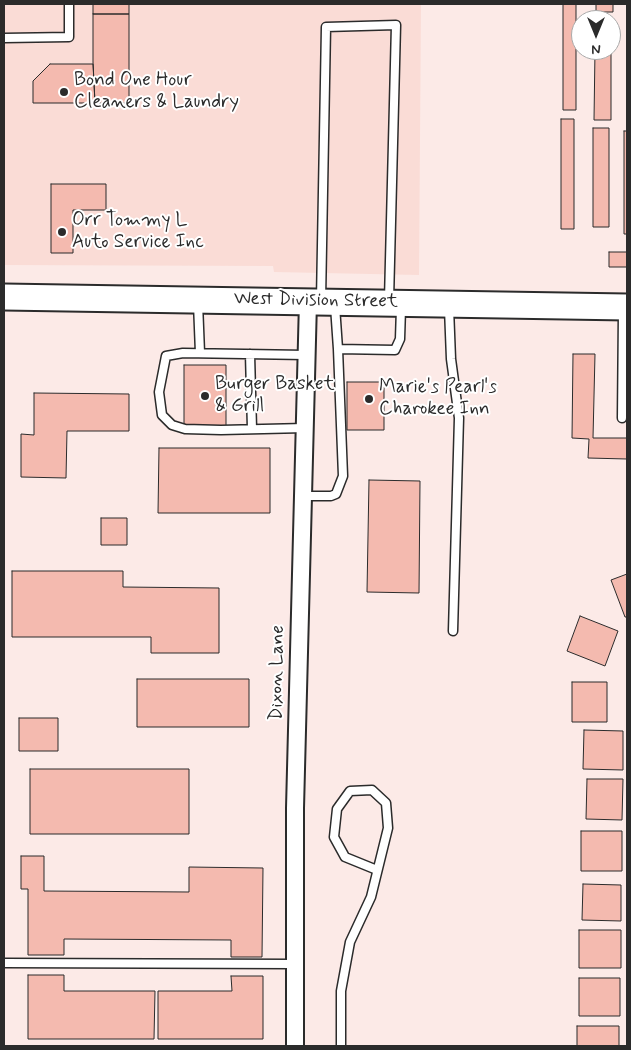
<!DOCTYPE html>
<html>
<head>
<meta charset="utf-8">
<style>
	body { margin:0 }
	#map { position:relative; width:631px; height:1050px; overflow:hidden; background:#fceae7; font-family:Mynerve,sans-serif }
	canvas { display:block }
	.frame { position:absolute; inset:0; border:5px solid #2b2b2b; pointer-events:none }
	.north { position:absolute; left:571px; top:10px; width:50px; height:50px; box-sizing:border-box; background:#fff; border:1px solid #aaa; border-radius:50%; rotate:180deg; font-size:14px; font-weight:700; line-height:20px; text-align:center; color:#2b2b2b }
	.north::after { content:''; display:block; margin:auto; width:18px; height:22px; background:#2b2b2b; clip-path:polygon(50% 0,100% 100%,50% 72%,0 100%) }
</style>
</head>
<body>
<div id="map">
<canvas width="631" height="1050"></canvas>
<div class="frame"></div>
<div class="north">N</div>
</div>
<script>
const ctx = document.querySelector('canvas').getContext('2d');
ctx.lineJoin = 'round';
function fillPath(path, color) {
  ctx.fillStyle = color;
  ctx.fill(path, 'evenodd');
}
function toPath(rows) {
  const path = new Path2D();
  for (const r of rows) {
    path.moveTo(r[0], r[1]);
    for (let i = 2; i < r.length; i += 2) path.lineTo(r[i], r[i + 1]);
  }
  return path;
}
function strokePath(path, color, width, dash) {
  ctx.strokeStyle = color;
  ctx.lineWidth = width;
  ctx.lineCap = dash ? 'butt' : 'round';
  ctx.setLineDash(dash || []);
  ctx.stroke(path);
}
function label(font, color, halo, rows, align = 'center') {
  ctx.font = font + ' Mynerve,sans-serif';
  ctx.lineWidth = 4;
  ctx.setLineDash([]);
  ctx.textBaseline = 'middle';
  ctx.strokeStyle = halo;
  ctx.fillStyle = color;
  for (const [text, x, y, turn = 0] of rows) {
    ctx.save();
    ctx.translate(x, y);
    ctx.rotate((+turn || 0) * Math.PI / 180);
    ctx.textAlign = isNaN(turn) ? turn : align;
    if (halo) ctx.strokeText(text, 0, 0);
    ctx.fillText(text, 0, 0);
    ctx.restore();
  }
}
fillPath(toPath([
	[4,4,421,4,419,275,274,272,273,266,4,265]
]), '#fadcd6');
const building = toPath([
	[93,4,129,4,129,14,93,14,93,4],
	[563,4,576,4,576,110,563,110,563,4],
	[596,4,613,4,613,12,596,12,596,4],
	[93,14,129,14,129,103,95,103,93,62,93,14],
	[611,21,611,120,594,120,595,50,611,50,611,21],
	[50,64,93,64,95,103,33,103,33,81,50,64],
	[561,119,574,119,574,229,561,229,561,119],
	[593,128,609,128,609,227,593,227,593,128],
	[624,131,627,131,627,234,624,234,624,131],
	[51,184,106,184,106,210,73,210,73,253,51,253,51,184],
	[609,252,627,252,627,267,609,267,609,252],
	[573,354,595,354,593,438,627,438,627,459,588,458,589,439,572,438,573,354],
	[184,365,226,365,226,427,184,427,184,365],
	[347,382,384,382,384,430,347,430,347,382],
	[34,393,129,394,129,431,67,431,66,478,21,477,21,434,34,435,34,393],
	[159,448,270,448,270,513,158,513,159,448],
	[369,480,420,481,419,593,367,592,369,480],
	[101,518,127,518,127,545,101,545,101,518],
	[12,571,123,571,123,587,219,588,219,653,151,653,151,637,12,637,12,571],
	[627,574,627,617,625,617,611,580,627,574],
	[580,616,618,631,605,666,567,651,580,616],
	[137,679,249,679,249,727,137,727,137,679],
	[572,682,607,682,607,722,572,722,572,682],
	[19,718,58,718,58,751,19,751,19,718],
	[584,730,623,731,623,770,583,769,584,730],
	[30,769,189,769,189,834,30,834,30,769],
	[587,779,623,779,622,820,586,819,587,779],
	[581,831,622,831,622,871,581,871,581,831],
	[21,856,44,856,44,891,189,892,189,867,263,868,262,957,231,957,231,940,64,939,64,955,28,955,28,889,21,889,21,856],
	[583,884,621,885,621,921,582,920,583,884],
	[579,930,621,930,621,968,579,968,579,930],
	[28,975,64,975,64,991,155,991,154,1039,28,1039,28,975],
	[231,976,263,976,263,1039,158,1039,158,991,232,991,231,976],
	[579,978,620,978,620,1016,579,1016,579,978],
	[577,1026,619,1026,619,1046,577,1046,577,1026]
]);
fillPath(building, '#f4baaf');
strokePath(building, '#2b2b2b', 1);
const service = toPath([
	[4,38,69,37,69,4],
	[321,300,326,27,396,25,389,300],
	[198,303,200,353],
	[335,306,338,349,395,350,400,339,401,308],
	[449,308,451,359,459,418,453,631],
	[250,354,252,429],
	[622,418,623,311],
	[305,428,221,430,185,429,172,425,162,415,159,392,166,356,183,353,306,355],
	[303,496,331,496,336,494,343,476,338,349],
	[4,963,295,964],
	[341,1046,341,991,350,942,371,897,388,828,386,803,372,790,350,791,337,809,334,837,345,857,377,870]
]);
const minor = toPath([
	[295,1046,295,808,308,301]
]);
const primary = toPath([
	[4,297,627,307]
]);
strokePath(service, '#2b2b2b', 11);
strokePath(minor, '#2b2b2b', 20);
strokePath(primary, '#2b2b2b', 29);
strokePath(service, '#fff', 8);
strokePath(minor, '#fff', 16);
strokePath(primary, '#fff', 25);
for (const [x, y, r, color] of [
	[64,92,5,"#2b2b2b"],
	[62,232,5,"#2b2b2b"],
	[205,396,5,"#2b2b2b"],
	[369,399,5,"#2b2b2b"]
]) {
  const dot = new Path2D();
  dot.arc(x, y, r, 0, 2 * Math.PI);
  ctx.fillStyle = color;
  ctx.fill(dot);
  strokePath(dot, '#fff', 2);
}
label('19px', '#2b2b2b', '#fff', [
	["Bond One Hour",74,81],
	["Cleaners & Laundry",74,103],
	["Orr Tommy L",72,221],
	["Auto Service Inc",72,243],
	["Burger Basket",215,385],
	["& Grill",215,407],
	["Marie's Pearl's",379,388],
	["Charokee Inn",379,410]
], 'left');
label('19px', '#2b2b2b', '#fff', [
	["West Division Street",316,301,1],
	["Dixon Lane",278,673,-89]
]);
</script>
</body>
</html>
